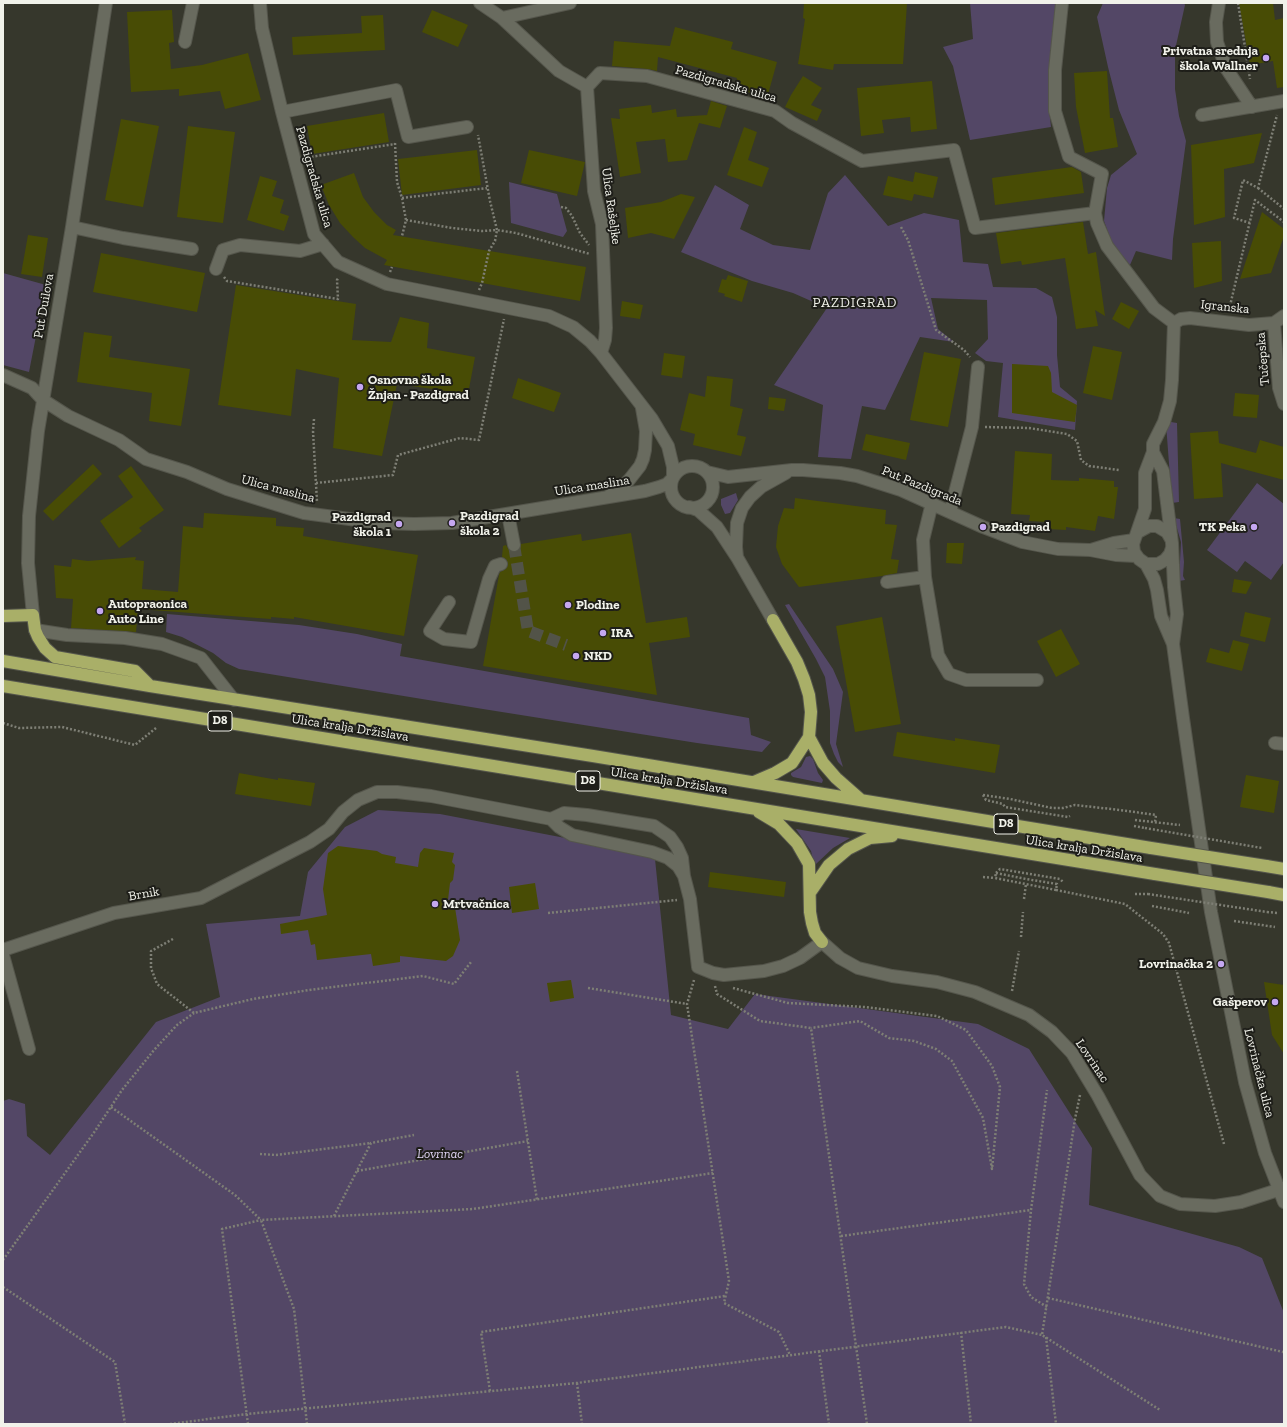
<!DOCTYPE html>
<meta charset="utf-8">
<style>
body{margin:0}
#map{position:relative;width:1287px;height:1427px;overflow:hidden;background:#36372c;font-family:"Zilla Slab",serif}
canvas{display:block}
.frame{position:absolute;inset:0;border:4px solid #f1f2ea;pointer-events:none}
</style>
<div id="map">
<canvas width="1287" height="1427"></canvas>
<div class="frame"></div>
</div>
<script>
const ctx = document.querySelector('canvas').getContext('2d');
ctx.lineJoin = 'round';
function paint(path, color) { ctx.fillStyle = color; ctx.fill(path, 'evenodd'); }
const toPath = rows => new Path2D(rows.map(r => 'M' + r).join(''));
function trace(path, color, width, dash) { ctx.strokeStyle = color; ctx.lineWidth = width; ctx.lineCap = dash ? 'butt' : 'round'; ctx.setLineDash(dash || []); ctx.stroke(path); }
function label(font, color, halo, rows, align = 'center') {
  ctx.font = font + ' "Zilla Slab",serif'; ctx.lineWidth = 4; ctx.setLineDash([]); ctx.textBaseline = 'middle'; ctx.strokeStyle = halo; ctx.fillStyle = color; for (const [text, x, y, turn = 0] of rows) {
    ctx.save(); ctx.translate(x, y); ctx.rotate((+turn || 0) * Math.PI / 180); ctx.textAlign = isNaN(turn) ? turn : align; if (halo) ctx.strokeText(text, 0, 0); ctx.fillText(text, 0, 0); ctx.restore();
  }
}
const green = toPath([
 [970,3,1057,3,1050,60,1048,98,1051,127,970,140,953,66,943,47,973,39],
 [1103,3,1184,3,1185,5,1175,50,1175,89,1179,116,1186,141,1173,239,1172,260,1136,251,1130,265,1112,243,1104,221,1107,188,1111,175,1137,154,1119,110,1108,67,1097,17],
 [845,175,888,226,924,213,959,220,963,262,988,264,993,287,1036,288,1052,297,1057,317,1057,355,1060,387,1077,401,1075,430,998,417,1003,363,986,361,975,353,988,339,987,300,931,298,938,329,954,342,920,337,885,410,862,406,851,459,818,457,823,405,774,385,827,308,793,293,752,281,681,252,715,185,749,205,740,229,773,245,810,250,828,193],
 [509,182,557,194,567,231,563,237,511,223],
 [3,273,46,285,29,372,3,365],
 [1171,422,1177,423,1179,502,1172,503,1166,424],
 [1257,483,1284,504,1284,562,1271,580,1245,561,1237,572,1207,550],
 [736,493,738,500,730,513,725,514,721,505,721,499],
 [1174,518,1180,519,1184,562,1183,576,1185,580,1179,581,1181,542],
 [789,604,833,669,843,692,836,744,843,767,838,762,834,754,830,743,830,711,825,677,816,659,785,605],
 [167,614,299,625,357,634,402,644,400,656,749,718,751,735,771,742,762,752,697,743,483,709,239,669,226,663,213,653,182,637,166,632],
 [810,756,813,759,818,773,823,780,822,783,793,777,791,775,791,773,801,767,806,757],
 [378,810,440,814,607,846,655,859,671,1015,728,1029,755,994,978,1024,1029,1049,1092,1148,1089,1205,1239,1247,1262,1258,1284,1313,1284,1424,3,1424,3,1101,9,1099,25,1104,27,1136,50,1155,156,1022,220,997,206,924,300,916,308,872,345,827],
 [796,829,850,838,833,848,816,864,814,863,811,851]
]);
const building = toPath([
 [804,3,907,3,903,64,834,64,833,70,798,64,805,19,803,18],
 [1239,3,1273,3,1275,20,1284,18,1284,87,1277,88,1273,61,1250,65],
 [172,10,174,42,169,43,171,69,202,65,248,53,261,100,225,109,220,91,179,96,179,89,131,92,127,12],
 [432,10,468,25,458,47,422,32],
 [383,15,385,50,293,55,292,37,362,33,361,16],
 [675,27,733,42,731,49,777,62,767,98,734,88,737,78,658,57,657,71,648,69,612,66,614,41,670,46],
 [1107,71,1110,118,1113,118,1118,147,1085,153,1076,107,1074,73],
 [803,76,822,88,811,105,822,110,817,121,785,107,791,95],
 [932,81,937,129,911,132,910,117,882,120,884,133,861,136,857,88],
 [711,101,727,106,720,128,699,123,687,160,668,162,665,139,636,142,641,173,620,177,611,118,620,119,619,109,651,105,652,113,676,109,677,117,707,115],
 [384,113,389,142,312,154,307,126],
 [121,119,159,126,143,207,105,200],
 [188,126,235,132,223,223,177,217],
 [744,127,757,132,748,160,769,168,762,187,727,175],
 [1262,133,1254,163,1224,169,1225,217,1194,225,1191,145],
 [477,150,481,185,402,195,398,159],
 [529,150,585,162,577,196,521,183],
 [1072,167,1081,172,1084,193,995,205,992,178],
 [915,172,938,177,933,198,914,194,912,201,883,195,888,176,913,182],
 [354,173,363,197,374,212,387,225,396,230,393,235,586,267,580,301,384,265,387,260,365,248,353,237,340,223,329,205,321,185],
 [260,176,277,181,272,196,284,200,280,213,289,216,284,231,247,220],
 [681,194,695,197,674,239,651,233,628,238,625,208,661,202],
 [1262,212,1284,229,1284,236,1271,273,1240,279],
 [1083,222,1088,254,1096,252,1105,316,1095,310,1098,326,1076,329,1065,258,1022,265,1021,261,1001,264,996,233],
 [28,235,48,238,42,277,21,274],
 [1221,241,1222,281,1194,288,1192,243],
 [101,253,205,273,197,312,93,292],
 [728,275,748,281,742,302,724,296,725,294,718,292,722,279,726,280],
 [236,285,356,304,352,340,391,342,400,317,429,323,427,348,475,357,468,394,397,384,382,456,333,448,339,378,296,369,291,416,218,405],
 [622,301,643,305,640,319,620,316],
 [1121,302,1139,311,1129,329,1112,319],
 [84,332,112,336,109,357,190,369,181,426,149,421,152,393,77,382],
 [1093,346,1122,352,1112,400,1083,393],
 [924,352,961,359,948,427,910,420],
 [664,353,685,356,682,378,661,375],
 [1012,364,1048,366,1051,373,1052,392,1077,405,1075,422,1012,413],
 [707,376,733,379,730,406,743,409,737,435,746,437,741,456,693,445,695,434,680,430,689,393,705,397],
 [518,378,561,393,554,412,512,398],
 [1235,393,1259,395,1257,418,1233,416],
 [769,397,786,399,784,411,768,409],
 [1218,431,1219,443,1256,453,1260,440,1284,447,1284,480,1221,463,1223,497,1194,499,1190,433],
 [866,434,910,443,906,460,862,450],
 [1015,451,1052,454,1051,480,1079,481,1079,478,1114,481,1114,487,1118,487,1114,519,1098,516,1095,531,1066,527,1066,530,1048,529,1048,522,1029,521,1030,515,1011,514],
 [93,464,102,474,53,521,43,511],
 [131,466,164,510,139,528,142,531,119,548,100,521,133,497,118,476],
 [795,498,886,510,885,524,897,525,891,559,899,560,897,573,882,576,799,587,782,564,776,547,778,526,784,508,794,509],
 [204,513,276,518,276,526,304,528,303,536,418,555,404,636,294,617,294,619,271,617,271,619,138,609,136,632,71,628,73,599,56,598,54,565,71,567,72,559,88,561,136,557,135,560,144,561,142,589,178,592,183,526,203,528],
 [631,533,646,623,687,617,690,637,649,643,657,695,483,666,499,575,500,572,506,569,508,565,506,559,502,557,503,546,506,545,509,550,515,552,519,550,521,544,581,534,582,541],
 [947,543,964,543,962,564,946,563],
 [1234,579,1252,582,1246,594,1232,592],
 [1245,612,1271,618,1265,642,1240,636],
 [882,617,901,724,855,732,836,626],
 [1061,629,1080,664,1056,677,1037,641],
 [1233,640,1249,644,1242,671,1206,662,1210,648,1229,653],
 [897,732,955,741,955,738,1000,745,995,773,893,756],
 [239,773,278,780,278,778,315,783,311,806,235,794],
 [1246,775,1279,781,1274,813,1240,807],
 [338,846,377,851,382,854,396,857,395,863,418,867,420,853,424,848,454,853,452,862,455,865,453,880,450,883,448,900,454,901,460,940,453,956,446,961,400,956,400,962,373,966,371,954,317,960,315,944,311,945,308,930,281,934,280,924,327,915,323,889,328,853],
 [710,872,786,882,784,897,708,887],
 [535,883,539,909,512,913,509,887],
 [571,980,574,998,550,1002,547,983],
 [1264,982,1284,985,1284,1054,1272,1035]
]);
const minorTunnel = toPath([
 [514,545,528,631,566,645]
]);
const path = toPath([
 [1238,3,1250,79],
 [304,141,306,141,310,157,395,144],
 [395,143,397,182,402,198,406,220,402,236],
 [1258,188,1284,209],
 [402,198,487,188],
 [561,207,566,208,572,216,580,233,589,245],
 [406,220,452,228,482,231,497,230,490,201,478,135],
 [1250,223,1234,218,1243,180,1258,188,1277,115],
 [901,227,908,240,936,330,964,350,970,357],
 [390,272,392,267],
 [224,277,227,281,338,299,337,280,339,277],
 [479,290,482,283,489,251,495,241,497,230,516,233,590,254],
 [1229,310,1255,200,1284,222],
 [314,419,313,431,317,502],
 [985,427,1029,428,1067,434,1077,441,1081,460,1089,466,1119,470],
 [316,483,393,475,398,455,460,438,479,440,504,319],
 [3,723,19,728,62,727,135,745,156,728],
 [983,795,1010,799,1052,808,1063,808,1075,805,1120,810,1156,815,1155,822],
 [983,795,986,800,1003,804,1005,807,1068,817,1070,816],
 [1135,820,1180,825],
 [1134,826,1145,828],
 [996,873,1026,879,1057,884,1056,890,995,878,996,873],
 [996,873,1000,869,1060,879,1063,882],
 [983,877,995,878],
 [1056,890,1125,904,1163,934,1169,943,1224,1144],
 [1135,894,1148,894],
 [1024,899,1026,884],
 [1152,906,1189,913],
 [1267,912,1278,913],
 [548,913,677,900],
 [1234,921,1275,927],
 [1021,937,1023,912],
 [173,939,151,951,151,968,157,984,194,1013,253,999,309,990,423,976,454,984,471,962],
 [694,980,687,1004,729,1281,724,1303,779,1332,790,1355],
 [715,986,717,994,760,1021,811,1028,867,1424],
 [588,988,687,1004],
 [733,988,788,1003,865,1007,937,1016,966,1030,992,1066,1000,1087,992,1169,983,1118,952,1061,936,1049,914,1041,889,1038,860,1021,811,1028],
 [1012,991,1019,951],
 [517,1071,537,1200],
 [1080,1095,1075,1119,1042,1335,1160,1410],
 [111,1107,235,1195,261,1220],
 [260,1154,276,1155,371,1143],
 [357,1171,528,1141],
 [334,1216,371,1143,414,1135],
 [841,1236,1031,1210],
 [3,1260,95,1131,122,1090,154,1050,177,1025,194,1013],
 [3,1287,115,1362,125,1424],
 [1048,1298,1283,1352],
 [1047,1307,1031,1297,1024,1284,1031,1210,1047,1090],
 [961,1332,971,1424],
 [1046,1337,1056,1424],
 [819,1351,829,1424],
 [577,1383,582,1424],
 [490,1391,481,1332,725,1296],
 [170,1424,247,1414,577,1383,1006,1327,1042,1335],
 [248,1424,222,1229,261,1220],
 [307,1424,294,1309,261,1220,473,1209,713,1173]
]);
const minor = toPath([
 [260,3,262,28,282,112,314,234,338,262,387,284,549,316,573,327,590,341,601,353,652,419,668,446,673,467,673,477],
 [480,3,502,18,559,71,587,87],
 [1062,3,1055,70,1055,111,1069,157,1102,174,1095,213,1097,223,1107,246,1154,308,1174,323],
 [1219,3,1216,22,1217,42,1226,68,1252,107],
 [502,18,570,3],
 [185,42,193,3],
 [587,87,600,73,647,76,775,111,792,123,862,161,954,150,975,228,1095,213],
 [587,87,594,191,602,224,606,328,605,340,601,353],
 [282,112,396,90,408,137,467,127],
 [1202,115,1284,101],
 [72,227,123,238,192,249],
 [216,269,223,250,240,245,300,251,323,244],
 [1174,323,1181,319,1190,318,1249,325,1274,323],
 [1274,323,1279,388,1284,404],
 [1274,323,1284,316],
 [3,375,32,388,43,400,68,416,119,440,146,459,187,472,227,489,304,513,380,523,414,524,452,523,645,491,659,487,667,484,672,479],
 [1153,452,1163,471,1172,543,1174,587,1177,614,1173,644,1183,718,1211,912,1245,1082,1265,1153,1284,1202],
 '671 487a21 21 0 1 1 42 0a21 21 0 1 1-42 0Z',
 [707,472,728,477,792,470,803,470,840,473,857,476,901,490,983,527,1022,542,1058,549,1090,550,1116,555,1136,556],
 [610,495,621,488,629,480,640,466,643,459,645,450,646,431,642,408],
 [689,507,698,510,717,527,738,559,773,620],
 [950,512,972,427,978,367],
 [508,514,514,545],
 [1138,532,1149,526,1157,526,1167,532,1171,539],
 [1172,548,1170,554,1165,560,1158,564,1146,564,1139,559,1134,552,1133,544,1145,509,1145,473,1153,452,1153,444,1164,422,1170,401,1172,380,1174,323],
 [1091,550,1114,543,1134,540],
 [737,557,736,547,737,523,742,508,750,497,761,487,786,473],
 [1146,564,1154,579,1157,590,1161,616,1173,644],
 [925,577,923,540,932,503],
 [887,582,925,577,938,655,949,674,966,680,1037,680],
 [449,602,430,631,444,639,471,642,489,579,495,566,501,564],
 [33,615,28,563,29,516,38,431,72,227,106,3],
 [35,630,67,635,125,638,162,644,201,658,234,700],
 [1275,743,1284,744],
 [684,876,678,866,668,858,652,852,572,835,559,827,551,819,564,813,587,815,654,826,670,837,677,847,682,858,684,876,690,899,698,967,713,973,724,975,764,971,783,966,800,958,822,942,840,958,858,968,892,976,937,982,975,992,1029,1015,1052,1032,1072,1053,1098,1096,1140,1175,1160,1196,1180,1204,1215,1206,1241,1202,1284,1188],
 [3,950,114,913,201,898,310,842,329,829,343,812,358,800,377,792,397,792,431,796,551,819],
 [3,955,29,1049]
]);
const highway = toPath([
 [3,616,33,615,35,630,38,637,45,648,55,657,135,671,150,686],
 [773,620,797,662,804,679,809,695,811,712,809,737,823,763,836,778,861,800],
 [3,661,150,686,593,756,1151,848],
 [3,686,1155,874],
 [754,782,775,773,792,763,809,737],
 [759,812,779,824,797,843,809,864,810,912,812,923,815,933,822,942],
 [1266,866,1284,869],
 [811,891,829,865,848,849,870,838,892,836],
 [1268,892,1284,895]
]);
const pathBridge = toPath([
 [1145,828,1262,848],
 [1148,894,1267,912]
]);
const highwayBridge = toPath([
 [1151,848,1266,866],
 [1155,874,1268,892]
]);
const markers = [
 [1266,58,4,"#c5a7f1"],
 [360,387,4,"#c5a7f1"],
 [452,523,4,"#c5a7f1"],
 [399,524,4,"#c5a7f1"],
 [983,527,4,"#c5a7f1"],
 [1254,527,4,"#c5a7f1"],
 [568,605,4,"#c5a7f1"],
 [100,611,4,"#c5a7f1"],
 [603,633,4,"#c5a7f1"],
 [576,656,4,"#c5a7f1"],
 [435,904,4,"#c5a7f1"],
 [1221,964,4,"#c5a7f1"],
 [1275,1002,4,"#c5a7f1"]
];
const shields = [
 [220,721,24],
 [588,781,24],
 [1006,824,24]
];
const shieldNames = [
 ["D8",220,721],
 ["D8",588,781],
 ["D8",1006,824]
];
const poiNames = [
 ["Privatna srednja",1258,51,"right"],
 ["škola Wallner",1258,66,"right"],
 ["Osnovna škola",368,380],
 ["Žnjan - Pazdigrad",368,395],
 ["Pazdigrad",460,516],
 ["škola 2",460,531],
 ["Pazdigrad",391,517,"right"],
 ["škola 1",391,532,"right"],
 ["Pazdigrad",991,527],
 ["TK Peka",1246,527,"right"],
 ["Autopraonica",108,604],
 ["Auto Line",108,619],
 ["Plodine",576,605],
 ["IRA",611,633],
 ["NKD",584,656],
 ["Mrtvačnica",443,904],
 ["Lovrinačka 2",1213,964,"right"],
 ["Gašperov",1267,1002,"right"]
];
const streetNames = [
 ["Pazdigradska ulica",726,84,16],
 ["Pazdigradska ulica",314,177,74],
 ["Ulica Rašeljke",611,206,82],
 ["Put Duilova",44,306,-80],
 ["Igranska",1225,307,6],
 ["Tučepska",1263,359,-95],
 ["Ulica maslina",592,486,-9],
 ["Put Pazdigrada",922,486,22],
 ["Ulica maslina",278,489,15],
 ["Ulica kralja Držislava",350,728,9],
 ["Ulica kralja Držislava",669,781,9],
 ["Ulica kralja Držislava",1084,849,9],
 ["Brnik",144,894,-10],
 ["Lovrinac",1092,1061,56],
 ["Lovrinačka ulica",1259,1073,76]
];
const parkNames = [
 ["Lovrinac",440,1154]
];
const neighbourhoodNames = [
 ["PAZDIGRAD",855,303]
];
paint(green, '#534766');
paint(building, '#484c05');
trace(minorTunnel, '#525348', 12, [12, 6]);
trace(minor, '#55564c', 14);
trace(highway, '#55564c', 14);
trace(path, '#7e7f75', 2.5, [2, 2]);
trace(minor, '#696b5f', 12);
trace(highway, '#a9af68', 12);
trace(highwayBridge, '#55564c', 14, []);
trace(pathBridge, '#7e7f75', 2.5, [2, 2]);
trace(highwayBridge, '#a9af68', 12);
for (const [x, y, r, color] of markers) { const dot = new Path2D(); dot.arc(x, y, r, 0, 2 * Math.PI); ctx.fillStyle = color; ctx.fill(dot); trace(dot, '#1e1e19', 1.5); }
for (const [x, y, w] of shields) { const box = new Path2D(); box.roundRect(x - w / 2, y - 10, w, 20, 3); ctx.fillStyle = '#1e1e19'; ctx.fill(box); trace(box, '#f1f2ea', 1); }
label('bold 12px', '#f1f2ea', null, shieldNames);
label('bold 13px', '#f1f2ea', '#1e1e19', poiNames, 'left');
label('13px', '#f1f2ea', '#1e1e19', streetNames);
label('italic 13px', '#e0d4f5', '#1e1e19', parkNames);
ctx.letterSpacing = '1px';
label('14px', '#f1f2ea', '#1e1e19', neighbourhoodNames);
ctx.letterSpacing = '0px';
</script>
